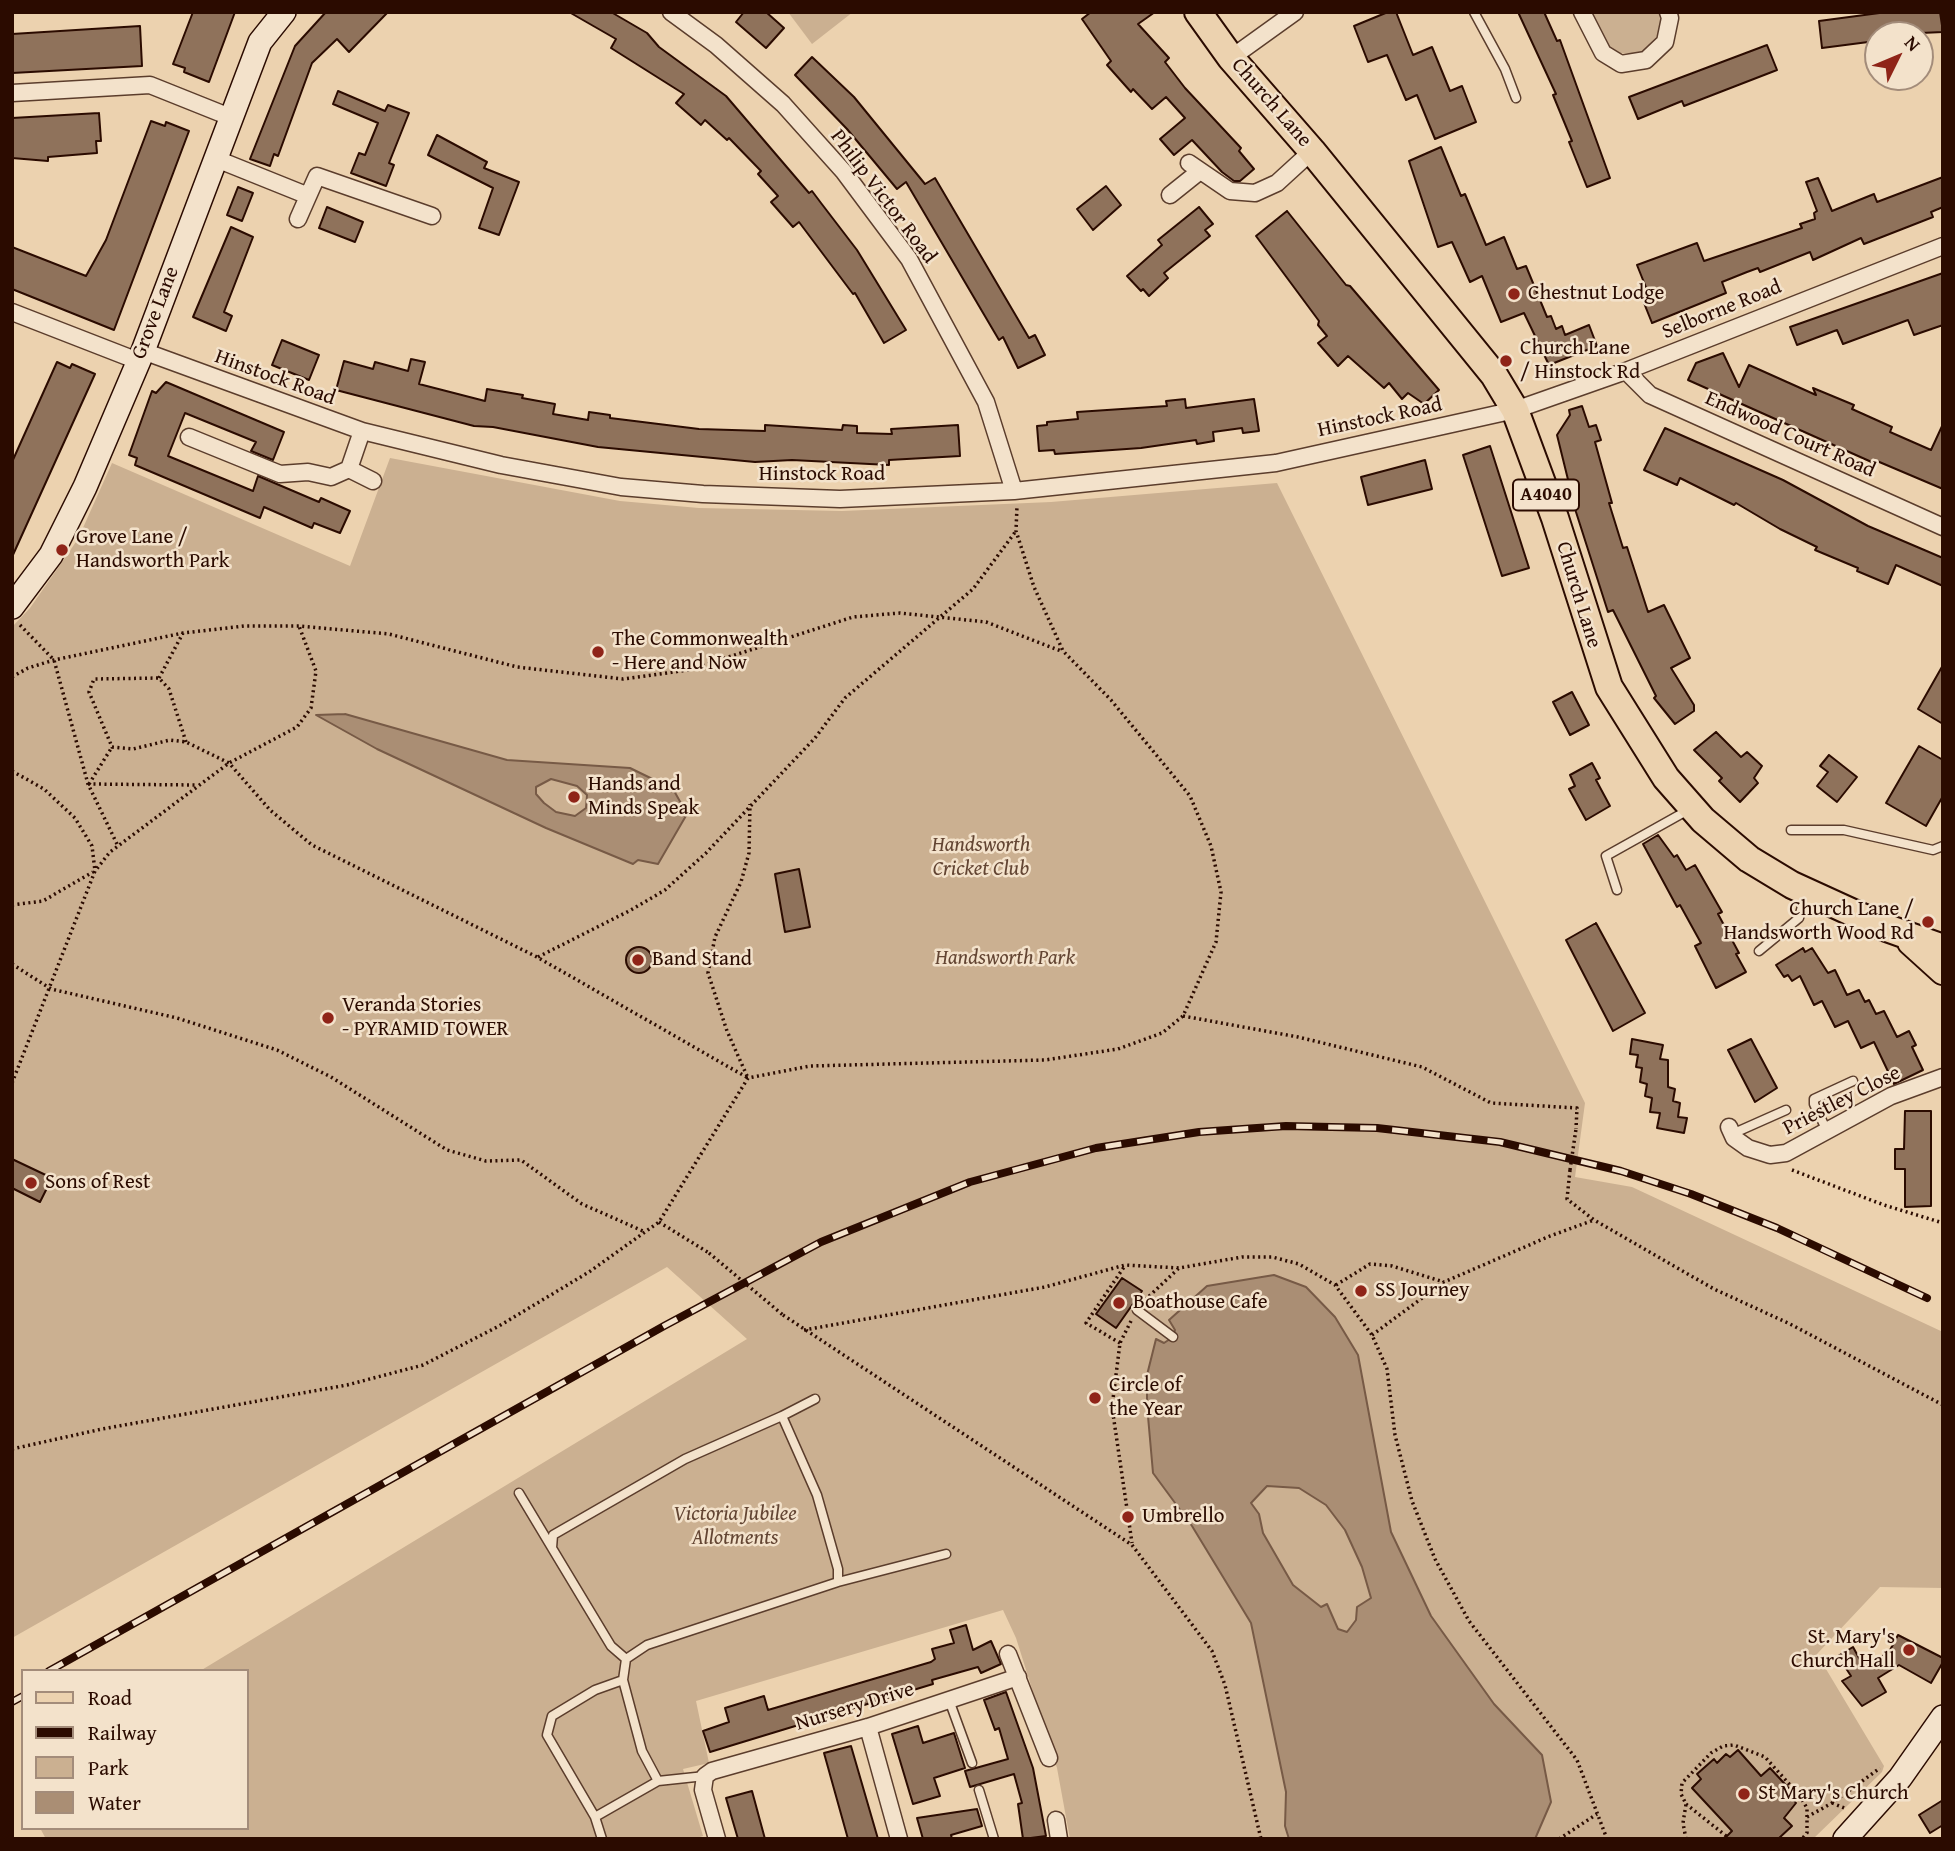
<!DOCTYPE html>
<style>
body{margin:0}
#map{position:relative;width:1955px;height:1851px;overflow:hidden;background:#ecd2af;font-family:"Gentium Book Plus",serif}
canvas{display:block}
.frame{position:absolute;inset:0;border:14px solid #2b0b00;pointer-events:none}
.legend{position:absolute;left:21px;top:1669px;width:228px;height:161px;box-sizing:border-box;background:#f3e2cb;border:2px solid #a38c7a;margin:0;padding:9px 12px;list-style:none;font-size:21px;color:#2b0b00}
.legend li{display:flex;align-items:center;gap:14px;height:35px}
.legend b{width:35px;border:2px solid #a38c7a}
.north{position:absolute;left:1864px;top:21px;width:70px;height:70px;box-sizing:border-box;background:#f3e2cb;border:2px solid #a38c7a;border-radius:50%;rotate:47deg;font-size:19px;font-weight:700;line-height:28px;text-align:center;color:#2b0b00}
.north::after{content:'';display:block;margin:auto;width:24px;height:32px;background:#8f2418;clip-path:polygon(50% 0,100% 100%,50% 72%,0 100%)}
</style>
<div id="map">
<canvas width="1955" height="1851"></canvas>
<div class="frame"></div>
<ul class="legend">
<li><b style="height:9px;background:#ecd2af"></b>Road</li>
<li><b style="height:9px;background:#2b0b00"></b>Railway</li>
<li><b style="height:19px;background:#cbb091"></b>Park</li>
<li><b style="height:19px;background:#aa8e74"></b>Water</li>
</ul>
<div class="north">N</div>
</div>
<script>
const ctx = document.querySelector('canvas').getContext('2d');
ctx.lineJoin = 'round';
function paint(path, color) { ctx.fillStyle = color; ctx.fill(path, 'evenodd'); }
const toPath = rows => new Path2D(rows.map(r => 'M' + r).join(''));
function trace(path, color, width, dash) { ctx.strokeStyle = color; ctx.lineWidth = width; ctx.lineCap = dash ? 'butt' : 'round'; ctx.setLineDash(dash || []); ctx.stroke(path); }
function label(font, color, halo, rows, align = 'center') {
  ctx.font = font + ' "Gentium Book Plus",serif'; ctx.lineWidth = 5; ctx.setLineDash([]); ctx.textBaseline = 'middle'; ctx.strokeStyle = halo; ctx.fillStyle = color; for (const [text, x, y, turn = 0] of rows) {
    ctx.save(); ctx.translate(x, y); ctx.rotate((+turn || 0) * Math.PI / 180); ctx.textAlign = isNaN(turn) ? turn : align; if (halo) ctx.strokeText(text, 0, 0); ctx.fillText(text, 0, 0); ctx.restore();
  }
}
const green = toPath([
 [788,12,853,12,812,44],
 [1591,12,1659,12,1661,27,1658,35,1640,53,1619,53,1611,49],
 [390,458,620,501,699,508,842,511,1051,502,1277,483,1585,1103,1575,1177,1632,1187,1943,1332,1943,1588,1880,1587,1817,1654,1884,1766,1882,1772,1813,1839,1070,1839,1057,1768,1016,1638,1003,1610,696,1701,709,1763,683,1769,703,1836,693,1839,46,1839,40,1828,247,1828,247,1671,200,1671,747,1339,667,1267,12,1638,12,627,30,608,78,539,112,463,350,566]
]);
const water = toPath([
 [345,714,507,760,630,768,673,789,687,814,658,864,638,860,633,864,546,828,377,749,316,715,345,714],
 [551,779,577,786,587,795,586,808,575,816,556,812,544,803,536,794,536,787,551,779],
 [1274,1275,1306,1287,1335,1317,1358,1355,1391,1532,1431,1616,1494,1704,1542,1755,1551,1802,1535,1839,1289,1839,1285,1826,1286,1792,1251,1623,1192,1526,1153,1473,1147,1405,1147,1375,1156,1339,1164,1343,1173,1337,1175,1330,1169,1320,1207,1286,1274,1275],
 [1267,1486,1299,1488,1326,1505,1345,1530,1362,1567,1371,1598,1357,1607,1356,1620,1347,1632,1338,1629,1327,1604,1321,1607,1293,1585,1263,1533,1259,1514,1251,1503,1267,1486]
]);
const building = toPath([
 [193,12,235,12,209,82,184,72,185,68,173,64,193,12],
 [326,12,388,12,349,52,337,39,312,63,278,156,274,154,270,166,250,159,295,46,326,12],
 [569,12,611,12,647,33,659,47,726,96,809,193,812,191,821,203,857,250,906,330,884,343,855,293,853,294,799,222,793,227,771,202,778,196,758,174,761,171,729,138,727,140,705,120,701,125,676,103,684,94,611,48,616,39,569,12],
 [744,12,766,12,784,28,766,48,736,22,744,12],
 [1091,12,1155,12,1138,24,1169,58,1165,62,1185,88,1241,148,1239,151,1254,169,1240,181,1234,181,1222,172,1192,140,1174,155,1160,139,1185,118,1166,97,1152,109,1133,89,1131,92,1107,65,1111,61,1082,19,1091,12],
 [1388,12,1396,12,1413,55,1432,47,1450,91,1462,86,1476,122,1435,139,1417,95,1406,100,1387,55,1368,62,1354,26,1388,12],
 [1518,12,1544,12,1557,41,1560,40,1610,178,1587,187,1569,142,1572,141,1553,95,1556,94,1518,12],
 [1887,12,1940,12,1943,32,1876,35,1876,41,1822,48,1819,21,1887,12],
 [140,26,142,66,12,73,12,34,140,26],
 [1767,45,1777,70,1684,106,1682,101,1638,119,1629,97,1767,45],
 [812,57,854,97,925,184,935,178,1029,338,1035,335,1045,355,1018,368,1003,337,999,340,906,182,897,189,847,129,795,75,812,57],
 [338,91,385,111,388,105,409,113,389,163,394,165,386,186,351,173,359,153,365,155,378,123,333,104,338,91],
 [99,113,101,141,96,141,97,153,48,157,48,161,12,158,12,118,99,113],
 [151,121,165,126,166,122,189,131,114,330,12,289,12,247,86,276,106,240,151,121],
 [437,135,487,162,484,168,519,182,499,235,479,228,493,188,428,155,437,135],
 [1441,147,1461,196,1465,194,1486,245,1504,237,1517,269,1526,266,1547,317,1551,316,1556,329,1562,326,1565,335,1589,325,1597,346,1549,365,1524,313,1501,322,1482,276,1470,282,1452,242,1438,247,1409,161,1441,147],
 [1943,177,1943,207,1931,212,1933,217,1864,244,1861,238,1813,260,1810,252,1760,272,1758,268,1747,272,1722,282,1726,293,1652,323,1642,298,1649,295,1637,265,1697,243,1704,261,1802,228,1800,224,1815,219,1814,213,1817,211,1806,182,1818,178,1832,211,1874,194,1877,202,1943,177],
 [1106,186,1121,205,1093,230,1077,209,1106,186],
 [238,187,253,193,242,221,227,215,238,187],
 [327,207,363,222,355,242,319,228,327,207],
 [1199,207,1213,224,1205,230,1210,236,1164,273,1168,278,1149,296,1143,289,1141,291,1127,276,1162,245,1158,240,1199,207],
 [1287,211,1346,285,1350,286,1439,390,1424,404,1408,393,1402,399,1389,383,1384,388,1348,356,1338,366,1318,343,1327,336,1318,325,1319,321,1256,236,1287,211],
 [231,227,253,237,224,312,232,316,226,331,193,317,231,227],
 [1943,273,1943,325,1914,335,1908,320,1843,344,1837,330,1797,345,1790,327,1943,273],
 [282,340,319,355,309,380,272,365,282,340],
 [1723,353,1739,387,1749,365,1816,395,1813,388,1854,405,1852,409,1892,427,1890,432,1931,450,1943,424,1943,489,1877,461,1876,464,1688,380,1696,363,1723,353],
 [411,359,425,362,419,384,485,401,487,389,523,395,522,398,555,404,553,414,588,420,589,412,610,415,610,418,699,429,765,431,765,425,842,430,843,425,857,426,857,433,892,434,891,429,958,425,960,456,889,460,889,465,792,460,755,462,598,447,493,427,474,426,336,390,344,361,373,369,375,362,408,371,411,359],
 [57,362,70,368,72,364,95,374,12,557,12,462,57,362],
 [166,382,284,432,273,460,251,451,256,442,185,413,168,456,253,491,258,476,319,502,321,498,350,511,340,533,314,523,312,528,264,507,260,518,135,465,137,458,129,455,152,391,156,393,166,382],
 [1185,399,1186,408,1254,399,1259,431,1243,433,1242,428,1213,432,1214,441,1197,444,1196,440,1141,448,1055,454,1054,450,1039,451,1037,426,1047,425,1047,422,1078,419,1077,412,1167,406,1166,401,1185,399],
 [1582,406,1589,427,1596,425,1601,440,1595,442,1612,503,1609,503,1623,548,1627,547,1648,612,1664,605,1690,658,1671,668,1694,705,1694,711,1675,724,1654,698,1656,696,1613,610,1608,612,1576,512,1557,435,1570,415,1569,410,1582,406],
 [1665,428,1783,480,1868,526,1943,558,1943,586,1896,565,1888,584,1857,571,1858,568,1815,550,1817,547,1780,529,1736,503,1734,505,1680,478,1677,485,1644,470,1665,428],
 [1490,446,1529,568,1502,576,1463,455,1490,446],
 [1425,460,1432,489,1368,505,1361,477,1425,460],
 [1943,665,1943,724,1918,709,1943,665],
 [1572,692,1589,725,1570,735,1553,702,1572,692],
 [1716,732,1741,757,1747,752,1762,766,1754,778,1758,783,1740,802,1719,781,1722,778,1694,750,1716,732],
 [1919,746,1943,760,1943,796,1926,826,1886,803,1919,746],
 [1829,755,1857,777,1837,802,1817,786,1828,772,1820,766,1829,755],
 [1592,763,1600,778,1596,780,1610,806,1586,820,1569,789,1575,786,1570,775,1592,763],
 [1658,835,1674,857,1677,855,1686,870,1695,865,1722,912,1718,914,1739,953,1736,954,1746,972,1716,988,1695,946,1701,943,1680,905,1677,907,1643,844,1658,835],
 [799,869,810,927,785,932,775,874,799,869],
 [1596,923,1645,1013,1613,1031,1566,940,1596,923],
 '626 960a13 13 0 1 1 26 0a13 13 0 1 1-26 0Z',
 [1803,948,1805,952,1812,948,1828,973,1835,970,1847,995,1859,990,1865,1002,1869,1000,1876,1014,1884,1011,1897,1037,1909,1031,1916,1045,1912,1047,1923,1070,1894,1084,1874,1042,1861,1048,1848,1021,1835,1027,1822,1001,1814,1005,1800,976,1792,981,1788,975,1784,977,1776,965,1803,948],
 [1632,1039,1663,1045,1660,1059,1668,1060,1668,1087,1675,1089,1673,1101,1680,1103,1678,1117,1687,1118,1684,1133,1657,1128,1660,1113,1650,1112,1652,1098,1645,1096,1647,1084,1640,1082,1642,1068,1636,1067,1638,1055,1630,1054,1632,1039],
 [1751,1039,1777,1088,1755,1102,1728,1050,1751,1039],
 [1905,1111,1931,1111,1931,1206,1905,1207,1905,1169,1895,1169,1895,1149,1904,1149,1905,1111],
 [12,1159,52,1178,40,1202,12,1188,12,1159],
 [1122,1278,1142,1291,1116,1328,1096,1314,1122,1278],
 [966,1625,973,1650,991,1641,1001,1664,981,1673,978,1667,932,1680,933,1684,710,1752,703,1731,729,1722,725,1708,764,1696,768,1710,931,1662,935,1659,932,1649,954,1643,950,1630,966,1625],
 [1898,1635,1943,1658,1943,1662,1931,1683,1899,1665,1878,1678,1886,1692,1862,1706,1842,1681,1851,1676,1838,1656,1853,1647,1864,1667,1889,1652,1898,1635],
 [1006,1692,1033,1768,1046,1836,1023,1839,1018,1804,1022,1803,1014,1774,970,1787,965,1771,1008,1759,999,1728,995,1730,984,1700,1006,1692],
 [918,1726,923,1743,954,1733,965,1768,934,1778,940,1796,913,1804,892,1734,918,1726],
 [851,1746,878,1839,848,1839,824,1753,851,1746],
 [1738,1750,1761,1776,1770,1768,1796,1796,1793,1799,1796,1803,1784,1818,1792,1826,1778,1839,1724,1839,1732,1831,1692,1788,1701,1779,1697,1774,1714,1759,1717,1763,1726,1754,1730,1757,1738,1750],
 [752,1791,765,1839,738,1839,726,1798,752,1791],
 [1943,1800,1943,1825,1930,1833,1919,1815,1943,1800],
 [977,1809,982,1826,951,1835,952,1839,923,1839,917,1818,977,1809]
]);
const path = toPath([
 [20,625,54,660,88,784,117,844],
 [12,677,28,668,54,660,183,633,244,626,299,626,389,634,517,667,623,679,688,670,853,617,900,613,986,622,1061,651],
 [159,678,183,633],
 [186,742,169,689,159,678,94,679,89,692,112,747,133,749,170,740,186,742,229,763,270,810,312,845,537,957,748,1078,727,1031,708,973,715,937,741,882,749,853,750,804],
 [12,771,44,789,75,818,92,846,95,871],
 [88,784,195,785],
 [89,784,112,747],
 [12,905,43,901,93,872],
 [538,957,631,910,665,890,706,853,815,738,845,698,973,589,1016,531],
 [12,964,51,989,177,1018,277,1050,331,1077,447,1150,486,1161,521,1160,582,1204,643,1231],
 [1183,1016,1298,1037,1422,1067,1491,1103,1577,1108,1576,1129],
 [12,1083,95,871,110,852,229,763,297,727,311,708,316,671,299,626],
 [1570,1170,1567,1199,1594,1220,1714,1289,1790,1324,1943,1405],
 [1792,1170,1884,1205,1943,1223],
 [659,1222,709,1253],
 [1336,1285,1370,1264,1392,1266,1444,1282],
 [1145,1300,1179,1268],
 [783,1315,1132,1545,1212,1651,1225,1685,1261,1839],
 [1131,1321,1120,1343,1112,1407,1132,1543],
 [804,1330,1045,1287,1125,1265,1179,1268,1242,1257,1272,1257,1299,1264,1335,1285,1372,1335,1387,1369,1395,1435,1412,1501,1435,1559,1469,1621,1577,1760,1607,1839],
 [1372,1335,1444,1282,1550,1236,1594,1220],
 [1120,1343,1086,1323,1124,1267],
 [12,1449,102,1429,347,1385,423,1365,499,1326,589,1272,659,1222,748,1078,810,1066,1045,1060,1118,1049,1162,1033,1183,1016,1216,942,1221,892,1211,846,1190,796,1111,700,1063,651,1034,587,1016,531,1017,506],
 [1832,1803,1847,1809],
 [1686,1804,1730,1839],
 [1807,1817,1832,1803,1880,1768],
 [1559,1839,1597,1814],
 [1686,1839,1683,1823,1686,1804,1681,1794,1682,1783,1711,1753,1723,1746,1734,1745,1765,1757,1799,1795,1807,1808,1807,1833,1802,1839]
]);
const lane = toPath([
 [1474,12,1505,69,1516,98],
 [1791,830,1844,830,1933,850,1943,846],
 [1617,890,1606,856,1690,809],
 [1759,951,1799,918,1805,894],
 [1827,1131,1814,1104,1814,1099,1853,1081],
 [1732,1134,1786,1110],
 [1137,1310,1173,1337],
 [782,1416,815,1399],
 [519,1493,552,1548],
 [838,1582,946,1554],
 [626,1659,647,1645,838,1582,838,1569,817,1495,782,1416,685,1459,553,1535,552,1548,611,1646,626,1659,623,1680,642,1751,658,1781,705,1776],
 [949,1700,972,1763],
 [979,1790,994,1839],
 [595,1817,547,1735,552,1716,595,1690,623,1680],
 [602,1839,595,1817,658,1781]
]);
const street = toPath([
 [671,12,716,45,783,104,844,172,909,259,986,402,1014,491],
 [1582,12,1603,53,1621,64,1646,60,1665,42,1670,18,1668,12],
 [1231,58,1295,12],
 [12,93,150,85,230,117],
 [214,158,306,195],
 [1189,163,1230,191,1255,193,1277,183,1312,151],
 [1170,195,1200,171],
 [298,219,317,176,432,216],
 [12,312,138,361],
 [143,351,362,431,501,465,621,487,703,494,840,499,1014,491,1276,463,1515,410,1626,371,1943,246],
 [1626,371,1650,395,1943,527],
 [189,437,280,474,308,472,331,477,349,469,373,481],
 [349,469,362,431],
 [1729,1127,1734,1138,1748,1148,1770,1155,1786,1153,1891,1096,1943,1077],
 [1008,1654,1049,1758],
 [868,1727,899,1839],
 [1056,1820,1059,1839],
 [717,1839,703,1790,705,1776,712,1771,868,1727,1018,1677]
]);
const secondary = toPath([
 [12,607,51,555,85,487,143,351,260,42,284,12],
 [1845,1839,1900,1778,1943,1717]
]);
const primary = toPath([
 [1198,12,1231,58,1312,151,1494,375,1515,410,1555,518,1609,687,1666,778,1703,820,1749,859,1792,885,1884,927,1943,948],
 [1911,942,1943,971]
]);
const rail = toPath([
 [49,1671,664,1326,821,1242,970,1182,1096,1148,1199,1132,1286,1126,1377,1128,1500,1142,1621,1171,1691,1194,1777,1228,1927,1298],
 [12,1702,23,1696]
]);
const pathBridge = toPath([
 [1570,1170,1576,1129],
 [709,1253,783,1315]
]);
const markers = [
 [1514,294,7,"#8f2418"],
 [1506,361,7,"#8f2418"],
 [62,550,7,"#8f2418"],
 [598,652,7,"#8f2418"],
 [574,797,7,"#8f2418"],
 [1928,922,7,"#8f2418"],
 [638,960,7,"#8f2418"],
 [328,1018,7,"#8f2418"],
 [31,1183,7,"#8f2418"],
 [1361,1291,7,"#8f2418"],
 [1119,1303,7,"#8f2418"],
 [1095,1398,7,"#8f2418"],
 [1128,1517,7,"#8f2418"],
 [1909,1650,7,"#8f2418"],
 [1744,1794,7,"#8f2418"]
];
const shields = [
 [1546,495,66]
];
const shieldNames = [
 ["A4040",1546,495]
];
const streetNames = [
 ["Church Lane",1271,103,49],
 ["Philip Victor Road",883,197,53],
 ["Selborne Road",1722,310,-22],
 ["Grove Lane",156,313,-69],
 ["Hinstock Road",275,378,20],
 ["Hinstock Road",1380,418,-12],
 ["Endwood Court Road",1790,435,24],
 ["Hinstock Road",822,475],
 ["Church Lane",1578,595,73],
 ["Priestley Close",1842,1101,-27],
 ["Nursery Drive",855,1707,-17]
];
const poiNames = [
 ["Chestnut Lodge",1528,294],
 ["Church Lane",1520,349],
 ["/ Hinstock Rd",1520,373],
 ["Grove Lane /",76,538],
 ["Handsworth Park",76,562],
 ["The Commonwealth",612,640],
 ["- Here and Now",612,664],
 ["Hands and",588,785],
 ["Minds Speak",588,809],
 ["Church Lane /",1914,910,"right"],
 ["Handsworth Wood Rd",1914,934,"right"],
 ["Band Stand",652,960],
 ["Veranda Stories",342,1006],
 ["- PYRAMID TOWER",342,1030],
 ["Sons of Rest",45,1183],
 ["SS Journey",1375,1291],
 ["Boathouse Cafe",1133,1303],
 ["Circle of",1109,1386],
 ["the Year",1109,1410],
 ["Umbrello",1142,1517],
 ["St. Mary's",1895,1638,"right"],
 ["Church Hall",1895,1662,"right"],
 ["St Mary's Church",1758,1794]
];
const parkNames = [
 ["Handsworth",981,846],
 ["Cricket Club",981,870],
 ["Handsworth Park",1005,959],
 ["Victoria Jubilee",735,1515],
 ["Allotments",735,1539]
];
paint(green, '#cbb091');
paint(water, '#aa8e74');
trace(water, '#775a46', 2);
paint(building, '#8f725b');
trace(building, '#2b0b00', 2);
trace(lane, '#5b3d2c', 11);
trace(street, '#5b3d2c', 19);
trace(secondary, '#2b0b00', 26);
trace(primary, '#2b0b00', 30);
trace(path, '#2b0b00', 3.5, [2, 3.5]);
trace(lane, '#f3e2cb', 8);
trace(street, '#f3e2cb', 16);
trace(secondary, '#f3e2cb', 23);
trace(primary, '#ecd2af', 26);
trace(rail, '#2b0b00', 8);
trace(rail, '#f3e2cb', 5, [16]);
trace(pathBridge, '#2b0b00', 3.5, [2, 3.5]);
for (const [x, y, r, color] of markers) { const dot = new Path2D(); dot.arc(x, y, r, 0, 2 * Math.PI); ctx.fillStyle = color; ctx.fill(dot); trace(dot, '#f3e2cb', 2.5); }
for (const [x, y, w] of shields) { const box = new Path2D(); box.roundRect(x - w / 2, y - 15.5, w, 31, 5); ctx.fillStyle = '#f3e2cb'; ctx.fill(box); trace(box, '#2b0b00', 2); }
label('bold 19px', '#2b0b00', null, shieldNames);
label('21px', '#2b0b00', '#f3e2cb', streetNames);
label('21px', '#2b0b00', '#f3e2cb', poiNames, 'left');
label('italic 21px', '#634533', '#f3e2cb', parkNames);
</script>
